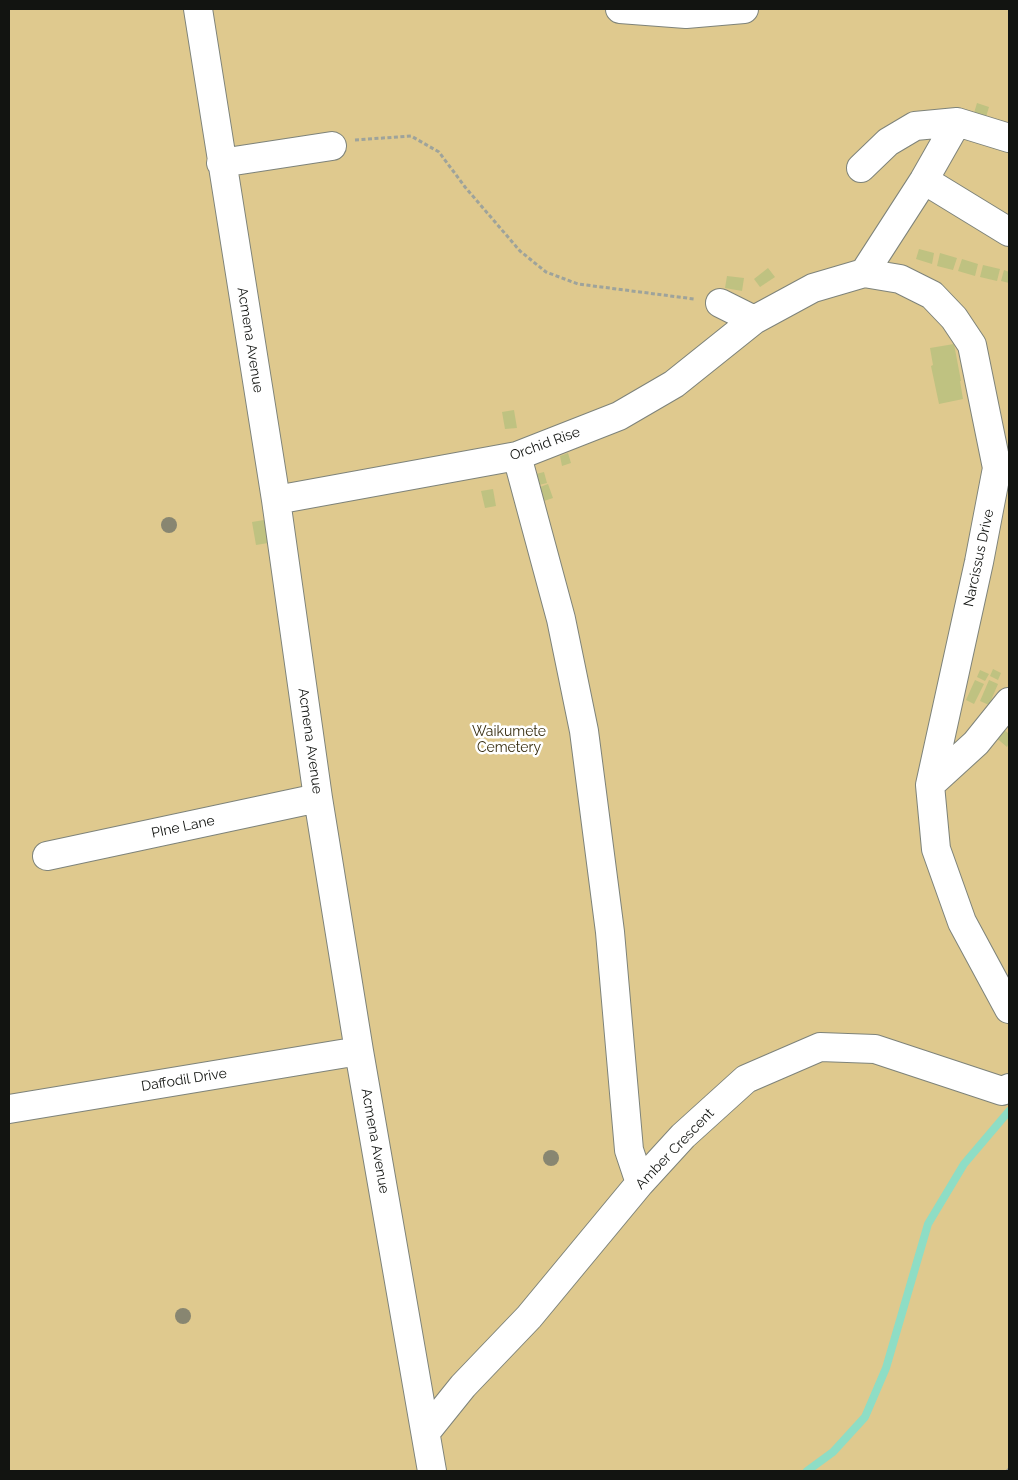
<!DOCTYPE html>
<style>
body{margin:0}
#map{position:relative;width:1018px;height:1480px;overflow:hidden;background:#ecf2e8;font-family:Raleway,sans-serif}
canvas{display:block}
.frame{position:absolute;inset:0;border:10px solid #121411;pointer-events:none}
</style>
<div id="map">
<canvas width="1018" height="1480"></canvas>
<div class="frame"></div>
</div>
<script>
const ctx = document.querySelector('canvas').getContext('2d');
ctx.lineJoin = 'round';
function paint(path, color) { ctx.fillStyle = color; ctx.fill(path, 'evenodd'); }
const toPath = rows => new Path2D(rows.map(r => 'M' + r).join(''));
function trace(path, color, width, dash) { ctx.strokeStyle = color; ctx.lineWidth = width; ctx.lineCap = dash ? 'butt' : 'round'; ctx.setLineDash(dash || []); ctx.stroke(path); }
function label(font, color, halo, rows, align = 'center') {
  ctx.font = font + ' Raleway,sans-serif'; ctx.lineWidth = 5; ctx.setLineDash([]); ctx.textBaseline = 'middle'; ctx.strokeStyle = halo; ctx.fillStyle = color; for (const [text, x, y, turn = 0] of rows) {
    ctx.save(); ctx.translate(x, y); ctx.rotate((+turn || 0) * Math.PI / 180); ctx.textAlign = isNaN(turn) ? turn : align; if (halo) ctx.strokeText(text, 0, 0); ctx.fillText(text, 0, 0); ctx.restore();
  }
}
const green = toPath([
 [9,9,1009,9,1009,1471,9,1471]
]);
const stream = toPath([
 [807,1471,833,1452,865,1417,886,1368,928,1224,964,1164,1009,1111]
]);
const building = toPath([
 [977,103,989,107,986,117,974,113],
 [919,249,934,253,932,264,916,259],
 [940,253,957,258,953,270,937,266],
 [962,259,978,264,975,276,958,271],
 [983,265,1000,269,997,281,980,277],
 [768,268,775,277,760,287,754,279],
 [1004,270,1009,272,1009,283,1001,281],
 [727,276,744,278,742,291,725,288],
 [954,344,961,381,960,381,963,399,939,404,931,366,933,365,930,348],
 [514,410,517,428,505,429,502,412],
 [568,453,571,463,562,466,560,456],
 [544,472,547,483,539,485,536,474],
 [548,484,553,498,544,501,540,487],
 [493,489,496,506,485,508,481,491],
 [264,520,269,537,267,537,268,543,256,545,252,522],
 [993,669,1001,673,998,680,990,676],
 [980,670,989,674,985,681,977,677],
 [975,680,984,684,974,704,966,700],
 [989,680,998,684,989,705,980,701],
 [1001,727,1009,734,1009,743,1007,747,994,736]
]);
const path = toPath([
 [355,140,411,136,439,152,465,187,520,251,546,272,578,284,694,299],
 [1007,1471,1009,1469]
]);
const minor = toPath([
 [198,9,276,500,318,798,359,1051,432,1471],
 [620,9,686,14,744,9],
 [221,163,332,146],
 [861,168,888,142,915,126,957,122,1009,138],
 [924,180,1009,232],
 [864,273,924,180,957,122],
 [720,303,754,320],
 [517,456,561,619,584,731,610,932,629,1150,640,1183],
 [276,500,517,456,619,416,674,384,754,320,813,288,864,273,900,279,932,295,954,318,972,345,997,468,979,562,930,785,936,849,962,922,1009,1009],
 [930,785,976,743,1009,702],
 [47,856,318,798],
 [9,1109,359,1051],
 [426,1432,463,1386,529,1317,640,1183,683,1136,746,1079,820,1047,875,1049,1002,1091,1009,1088]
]);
const trees = [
 [169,525],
 [551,1158],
 [183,1316]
];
const streetNames = [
 ["Acmena Avenue",250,340,81],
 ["Orchid Rise",545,444,-20],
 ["Narcissus Drive",979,558,-78],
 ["Acmena Avenue",310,741,82],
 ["PIne Lane",183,827,-12],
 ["Daffodil Drive",184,1080,-9],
 ["Acmena Avenue",375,1141,80],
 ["Amber Crescent",675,1149,-46]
];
const parkNames = [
 ["Waikumete",509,732],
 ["Cemetery",509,748]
];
paint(green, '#dfc98e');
trace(stream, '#8eddc5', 8);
paint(building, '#bfc281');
trace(minor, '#7e837a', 30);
trace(path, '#9ea39b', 3, [4, 2.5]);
trace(minor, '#fff', 28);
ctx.fillStyle = '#888671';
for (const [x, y] of trees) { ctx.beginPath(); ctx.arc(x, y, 8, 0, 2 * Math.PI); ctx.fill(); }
label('14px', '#121411', '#fff', streetNames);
label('14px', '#372d10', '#fff', parkNames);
</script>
